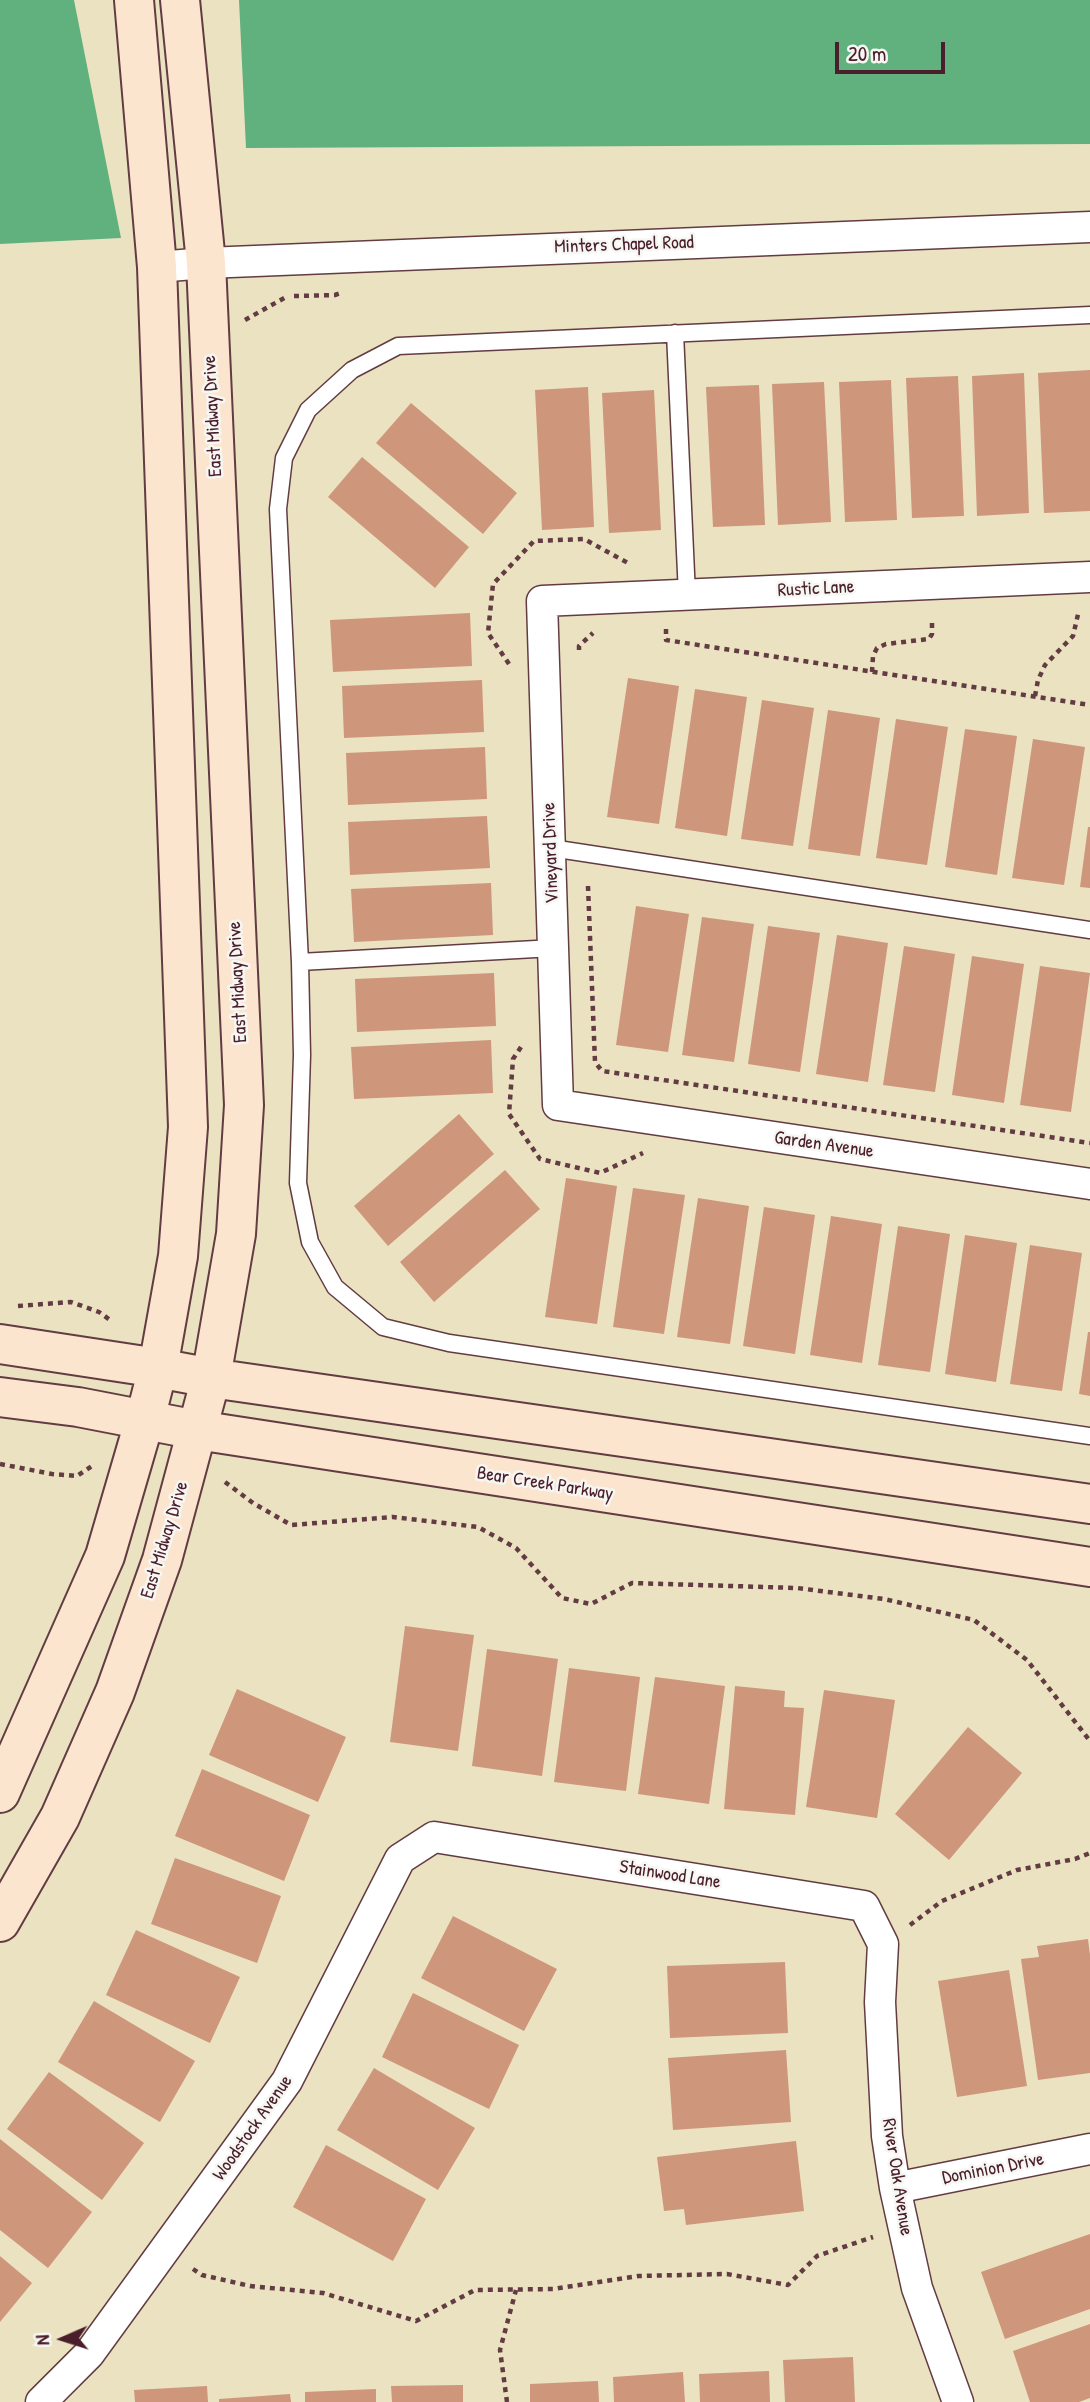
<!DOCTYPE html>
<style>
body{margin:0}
#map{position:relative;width:1090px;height:2402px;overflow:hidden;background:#ebe2c1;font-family:"Patrick Hand",sans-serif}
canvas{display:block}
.north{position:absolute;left:28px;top:2304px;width:70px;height:70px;-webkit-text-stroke:5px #f6f6f2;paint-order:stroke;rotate:267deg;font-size:19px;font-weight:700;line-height:28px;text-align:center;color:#4a1f2b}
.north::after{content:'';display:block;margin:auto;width:24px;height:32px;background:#4a1f2b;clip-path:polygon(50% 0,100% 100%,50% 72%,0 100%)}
.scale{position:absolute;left:835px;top:42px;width:110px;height:32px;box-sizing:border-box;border:4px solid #4a1f2b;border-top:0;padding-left:9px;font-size:21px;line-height:24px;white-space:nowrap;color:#4a1f2b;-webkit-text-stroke:5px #f6f6f2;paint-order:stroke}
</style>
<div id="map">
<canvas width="1090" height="2402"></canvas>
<div class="north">N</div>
<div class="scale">20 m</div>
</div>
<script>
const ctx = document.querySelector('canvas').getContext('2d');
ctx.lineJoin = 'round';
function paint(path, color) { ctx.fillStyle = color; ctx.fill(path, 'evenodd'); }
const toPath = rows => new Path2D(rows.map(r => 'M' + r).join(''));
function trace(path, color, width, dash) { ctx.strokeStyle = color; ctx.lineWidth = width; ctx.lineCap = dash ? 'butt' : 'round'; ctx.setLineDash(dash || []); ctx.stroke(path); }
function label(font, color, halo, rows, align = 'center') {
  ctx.font = font + ' "Patrick Hand",sans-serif'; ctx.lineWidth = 5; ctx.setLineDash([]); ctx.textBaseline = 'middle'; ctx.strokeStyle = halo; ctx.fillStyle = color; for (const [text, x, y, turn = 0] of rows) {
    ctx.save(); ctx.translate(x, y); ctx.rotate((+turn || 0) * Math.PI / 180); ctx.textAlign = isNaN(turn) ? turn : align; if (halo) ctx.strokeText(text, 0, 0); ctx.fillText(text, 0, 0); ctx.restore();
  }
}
const forest = toPath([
 [0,0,74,0,121,238,0,244],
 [239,0,1090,0,1090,144,246,148]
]);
const building = toPath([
 [1090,370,1090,511,1044,513,1038,373],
 [1024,373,1029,513,977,516,972,376],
 [958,376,964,516,912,518,906,378],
 [891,380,897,520,845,522,839,382],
 [824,382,831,522,778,525,772,384],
 [759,385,765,525,713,527,706,387],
 [588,387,594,527,542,530,535,390],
 [654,390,661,530,609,533,602,393],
 [411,403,517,493,483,534,376,443],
 [362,457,469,547,435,588,328,497],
 [470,613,472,666,333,672,330,620],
 [628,678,679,686,659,824,607,817],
 [482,680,484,732,344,738,342,686],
 [695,689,747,697,727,836,675,828],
 [762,700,814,708,793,846,741,839],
 [828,710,880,718,860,856,808,849],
 [896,719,948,727,927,865,876,858],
 [965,729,1017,736,997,875,945,867],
 [1033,739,1085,747,1064,885,1012,878],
 [485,747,487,799,348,805,346,753],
 [487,816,490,868,350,875,348,822],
 [1088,827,1090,827,1090,888,1080,887],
 [491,883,493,935,354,942,351,889],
 [636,906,689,914,668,1052,616,1045],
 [702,917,754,924,734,1062,682,1055],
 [768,926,820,933,800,1072,748,1064],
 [837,935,888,943,868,1082,816,1074],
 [904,946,955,954,935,1092,883,1085],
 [972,956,1024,964,1004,1103,952,1095],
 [1040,966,1090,973,1071,1112,1020,1105],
 [494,973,496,1026,357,1032,355,979],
 [491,1040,493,1093,354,1099,351,1047],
 [459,1114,494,1154,388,1246,354,1206],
 [505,1170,540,1209,434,1302,400,1262],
 [566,1178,617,1186,597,1324,545,1317],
 [633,1188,685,1195,664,1334,613,1327],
 [698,1198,749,1206,730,1344,677,1337],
 [764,1207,815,1215,795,1354,743,1346],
 [831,1216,882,1224,862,1363,810,1355],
 [898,1226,950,1234,930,1372,878,1365],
 [965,1235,1017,1243,996,1382,945,1374],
 [1030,1245,1082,1253,1062,1391,1010,1384],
 [1088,1332,1090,1332,1090,1396,1079,1394],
 [405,1626,474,1635,458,1751,390,1742],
 [487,1649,558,1659,542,1776,472,1766],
 [569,1668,640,1677,626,1791,554,1782],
 [655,1677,725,1686,709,1804,638,1794],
 [735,1686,785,1691,784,1707,804,1708,795,1815,724,1809],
 [237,1689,346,1737,318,1802,209,1755],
 [824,1690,895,1700,877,1818,806,1807],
 [968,1727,1022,1773,949,1860,895,1814],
 [202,1769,310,1815,284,1881,175,1836],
 [175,1858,281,1896,257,1963,151,1924],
 [453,1916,557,1969,524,2031,421,1978],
 [136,1930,240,1977,210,2043,106,1995],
 [1088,1939,1090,1955,1090,2073,1038,2080,1021,1959,1039,1957,1037,1946],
 [785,1962,788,2033,670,2038,667,1966],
 [1009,1970,1027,2086,957,2097,938,1981],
 [413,1993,519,2045,489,2109,382,2057],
 [94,2001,195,2061,160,2122,58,2062],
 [786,2050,791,2122,673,2130,668,2058],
 [374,2068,475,2128,438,2190,337,2130],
 [49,2072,144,2143,102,2200,7,2129],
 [0,2139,92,2212,48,2268,0,2230],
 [796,2141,804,2211,686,2225,684,2209,664,2211,657,2157],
 [326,2145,426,2199,393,2261,293,2207],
 [1090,2234,1090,2309,1005,2339,981,2272],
 [0,2256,32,2283,0,2322],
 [1090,2324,1090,2398,1079,2402,1030,2402,1013,2351],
 [853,2357,855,2402,785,2402,783,2360],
 [769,2371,770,2402,700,2402,699,2374],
 [683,2372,685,2402,614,2402,613,2377],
 [598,2381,599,2402,530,2402,530,2384],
 [463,2385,463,2402,392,2402,391,2386],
 [207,2386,208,2402,135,2402,134,2390],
 [376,2389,376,2402,305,2402,305,2392],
 [290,2394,291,2402,219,2402,219,2399]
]);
const path = toPath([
 [294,296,335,295,341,293],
 [245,320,286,297],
 [666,629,666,640,1090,705],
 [579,650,579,646,593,633],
 [509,664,488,633,493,584,534,541,584,539,628,563],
 [872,672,873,656,877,648,886,644,929,639,932,634,932,618],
 [1035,696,1038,680,1045,665,1073,636,1079,610],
 [588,886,595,1062,602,1071,1090,1143],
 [521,1047,513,1059,509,1114,540,1159,600,1173,643,1153],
 [18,1306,71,1302,99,1312,110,1320],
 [0,1464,52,1474,77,1476,92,1466],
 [225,1482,253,1503,291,1525,393,1517,478,1527,516,1548,562,1598,591,1604,632,1583,797,1588,884,1599,974,1620,1027,1660,1090,1741],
 [910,1925,942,1901,1017,1870,1075,1859,1090,1853],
 [193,2269,202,2275,250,2286,323,2293,416,2321,475,2290,553,2289,638,2276,727,2274,788,2285,817,2256,873,2237],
 [507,2402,500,2350,516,2290]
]);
const lane = toPath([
 [1090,315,398,346,352,370,308,410,284,458,278,509,300,962,302,1055,298,1183,310,1242,335,1287,383,1327,449,1343,1090,1436],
 [675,333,687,595],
 [551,848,1090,930],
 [300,962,554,948]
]);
const street = toPath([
 [157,267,206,263,1090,227],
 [1090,577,542,601,558,1105,1090,1184],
 [895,2188,1090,2149],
 [41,2402,89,2354,287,2081,400,1859,434,1837,864,1906,883,1944,880,2002,887,2136,895,2188,917,2288,958,2402]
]);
const secondary = toPath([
 [0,1344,158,1368,211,1378,1090,1504],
 [0,1397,78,1407,197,1430,1090,1567],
 [0,1793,105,1556,145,1419,158,1368,178,1256,188,1127,157,267,134,0],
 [0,1922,60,1817,115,1692,162,1560,211,1378,236,1234,244,1105,206,263,180,0]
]);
const streetNames = [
 ["Minters Chapel Road",624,245,-2],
 ["East Midway Drive",213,416,-93],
 ["Rustic Lane",816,589,-3],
 ["Vineyard Drive",551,853,-92],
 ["East Midway Drive",238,982,-93],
 ["Garden Avenue",824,1145,8],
 ["Bear Creek Parkway",545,1484,9],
 ["East Midway Drive",165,1540,-73],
 ["Stainwood Lane",670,1875,9],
 ["Woodstock Avenue",253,2128,-55],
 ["Dominion Drive",993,2169,-11],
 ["River Oak Avenue",897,2177,81]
];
paint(forest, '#60b17d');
paint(building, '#ce967a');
trace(lane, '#623c42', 19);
trace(street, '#623c42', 33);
trace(secondary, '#623c42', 42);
trace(path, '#623c42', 4.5, [5, 5]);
trace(lane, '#fff', 16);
trace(street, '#fff', 30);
trace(secondary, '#fbe5cf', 38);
label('19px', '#4a1f2b', '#f6f6f2', streetNames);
</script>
